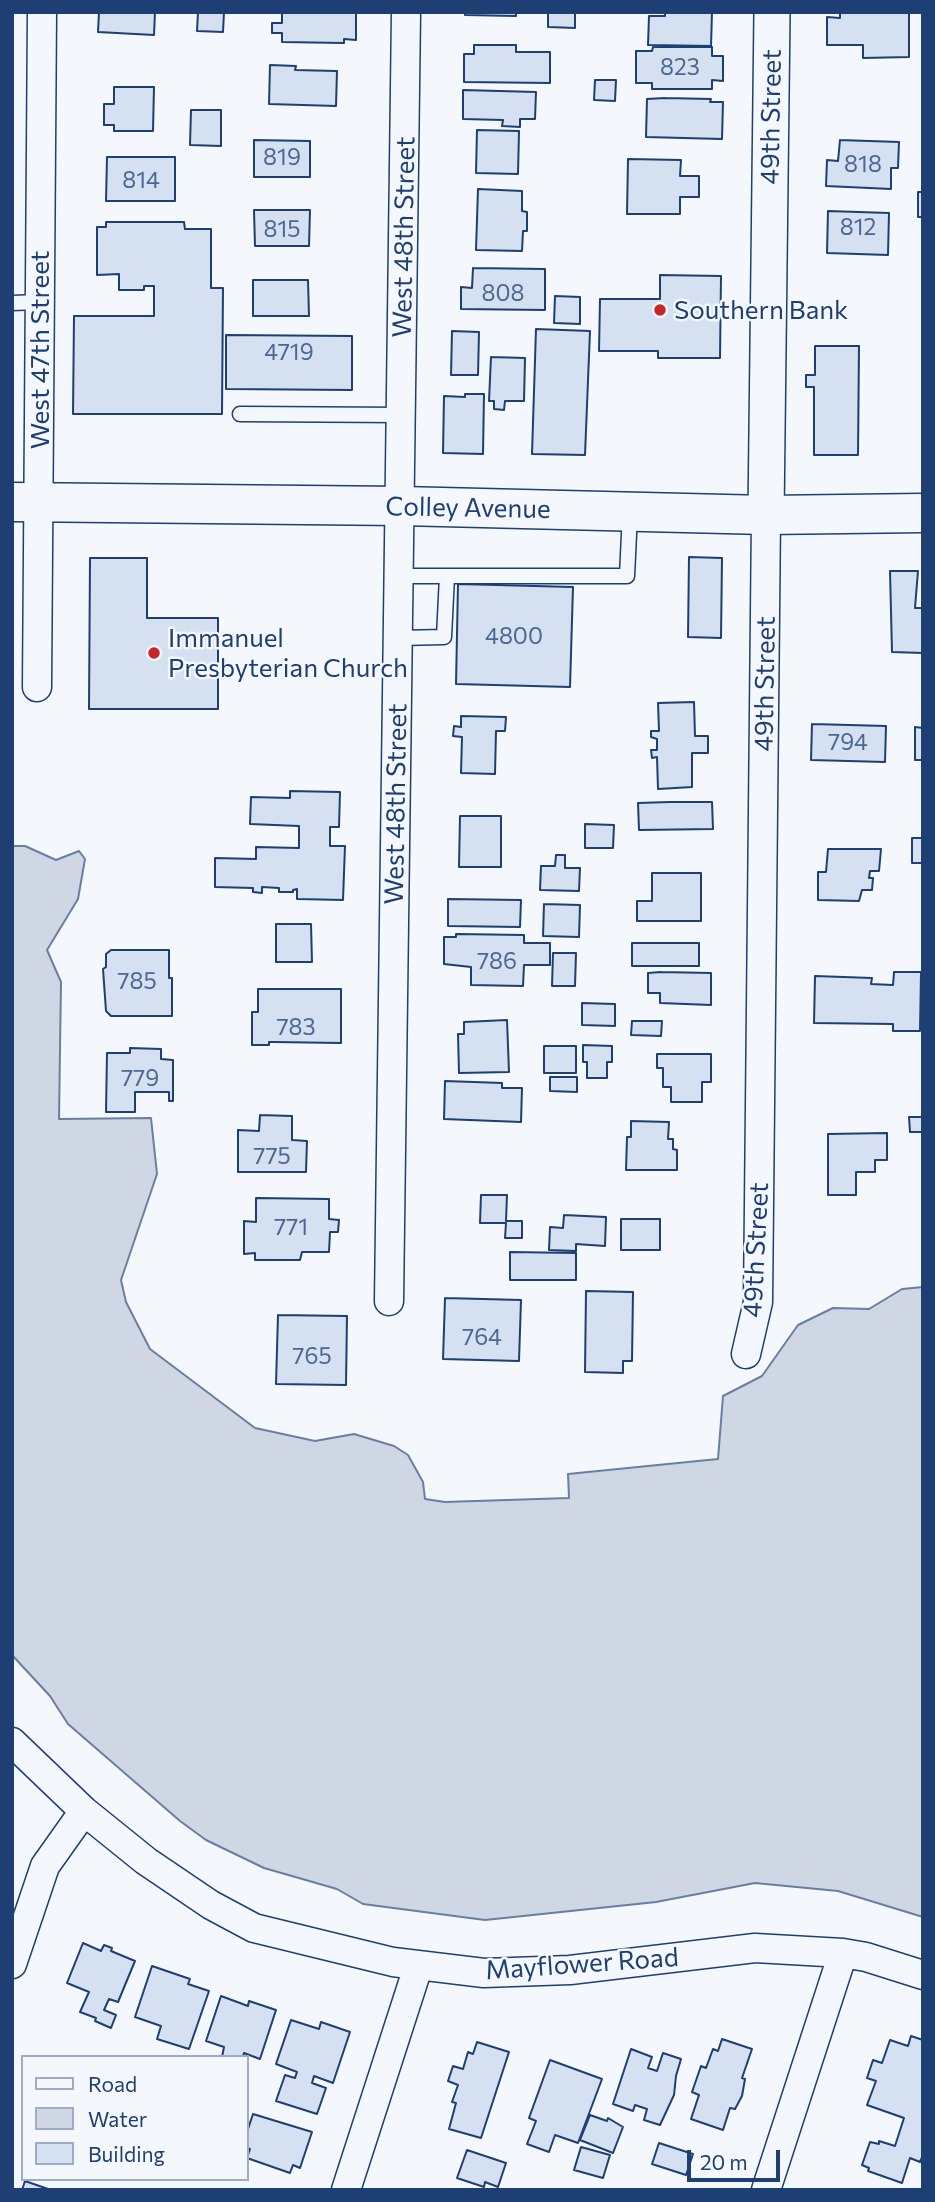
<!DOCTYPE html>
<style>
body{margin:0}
#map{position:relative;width:935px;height:2202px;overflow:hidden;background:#f4f7fb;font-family:Commissioner,sans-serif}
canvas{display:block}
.frame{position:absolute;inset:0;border:14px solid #1d3f73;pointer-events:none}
.legend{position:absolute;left:21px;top:2055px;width:228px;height:126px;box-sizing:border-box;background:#f4f7fb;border:2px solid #9eadc5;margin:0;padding:9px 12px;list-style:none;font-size:21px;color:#1d3f73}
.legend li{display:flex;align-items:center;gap:14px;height:35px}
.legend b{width:35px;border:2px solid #9eadc5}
.scale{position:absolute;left:687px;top:2150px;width:93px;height:32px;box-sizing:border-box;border:4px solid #1d3f73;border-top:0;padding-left:9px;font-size:21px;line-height:24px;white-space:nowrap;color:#1d3f73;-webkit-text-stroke:5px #f4f7fb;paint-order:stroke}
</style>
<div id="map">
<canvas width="935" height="2202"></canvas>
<div class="frame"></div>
<ul class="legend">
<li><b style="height:9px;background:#f4f7fb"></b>Road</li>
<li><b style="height:19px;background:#cfd7e4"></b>Water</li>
<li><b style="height:19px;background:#d5e0f0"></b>Building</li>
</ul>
<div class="scale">20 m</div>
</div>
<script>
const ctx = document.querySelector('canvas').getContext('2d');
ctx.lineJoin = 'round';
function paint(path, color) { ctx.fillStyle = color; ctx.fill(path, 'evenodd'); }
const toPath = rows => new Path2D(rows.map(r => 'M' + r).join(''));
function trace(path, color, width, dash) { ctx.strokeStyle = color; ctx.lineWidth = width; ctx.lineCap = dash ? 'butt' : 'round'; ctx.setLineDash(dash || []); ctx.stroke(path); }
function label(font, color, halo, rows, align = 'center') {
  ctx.font = font + ' Commissioner,sans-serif'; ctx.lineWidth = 5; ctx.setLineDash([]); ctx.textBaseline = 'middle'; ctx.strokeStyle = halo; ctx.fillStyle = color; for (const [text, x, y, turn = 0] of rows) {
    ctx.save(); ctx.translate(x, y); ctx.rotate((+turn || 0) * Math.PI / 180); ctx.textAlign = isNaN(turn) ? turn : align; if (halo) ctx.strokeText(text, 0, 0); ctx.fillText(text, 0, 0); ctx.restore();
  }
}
const water = toPath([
 [12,846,25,846,56,860,79,851,85,859,78,899,47,950,61,982,59,1119,151,1118,157,1174,121,1280,126,1302,150,1349,255,1428,315,1441,354,1434,394,1446,408,1455,423,1482,425,1499,445,1502,569,1498,568,1474,718,1459,723,1396,762,1376,798,1325,833,1308,869,1309,902,1289,923,1287,923,1917,838,1891,755,1883,656,1902,485,1920,363,1904,337,1889,264,1868,206,1840,180,1821,68,1724,50,1696,12,1655,12,846]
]);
const building = toPath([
 [99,12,155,12,154,35,98,32,99,12],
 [198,12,224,12,223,32,197,31,198,12],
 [282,12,356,13,356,40,344,39,344,43,282,42,282,33,272,33,272,23,282,23,282,12],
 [465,12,516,12,516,16,465,15,465,12],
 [548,12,575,12,575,28,548,27,548,12],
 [665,12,712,12,711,46,648,45,649,16,665,16,665,12],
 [840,13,909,13,909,57,863,58,863,45,827,45,827,17,840,18,840,13],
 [474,45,516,45,516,52,550,52,550,83,464,82,464,54,474,54,474,45],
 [653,47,712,47,712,56,723,56,723,81,712,80,712,89,652,89,652,83,636,83,636,51,652,51,653,47],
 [270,65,296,66,295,70,337,71,336,106,269,104,270,65],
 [595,80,616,80,615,101,594,100,595,80],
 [114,87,154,87,153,131,114,131,114,125,104,125,104,104,114,104,114,87],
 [463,90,536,92,535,119,520,119,520,127,502,126,503,120,463,119,463,90],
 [665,98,711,99,710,102,723,102,722,139,646,137,647,99,665,98],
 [191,110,221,110,221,146,190,145,191,110],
 [477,130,519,131,518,174,476,173,477,130],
 [254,140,310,141,310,177,254,177,254,140],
 [840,140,899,142,898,168,891,168,891,189,826,186,827,160,838,161,840,140],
 [107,157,175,157,175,201,106,201,107,157],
 [628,159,681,160,680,176,699,176,699,197,680,197,680,214,627,214,628,159],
 [478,189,522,191,522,211,527,212,527,231,523,231,522,251,476,250,478,189],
 [918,192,923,192,923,217,918,217,918,192],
 [254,210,310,210,309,246,255,246,254,210],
 [828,211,889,213,888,255,827,253,828,211],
 [106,222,184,222,185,229,211,229,211,288,223,288,222,414,73,414,74,316,154,316,154,286,144,286,144,290,119,290,119,274,97,275,97,227,106,227,106,222],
 [473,268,545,269,545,310,461,309,461,287,472,288,473,268],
 [660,275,721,276,720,358,658,358,658,351,599,351,600,299,660,299,660,275],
 [253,280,308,280,309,316,253,316,253,280],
 [555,296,580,297,580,324,554,323,555,296],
 [536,329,590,331,585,455,532,454,536,329],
 [452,331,479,332,478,375,451,375,452,331],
 [226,335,352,336,352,390,226,389,226,335],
 [815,346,859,346,858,455,814,455,814,387,806,387,806,375,815,375,815,346],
 [491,357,525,358,524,401,505,401,504,410,494,409,494,401,489,401,491,357],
 [465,394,484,394,483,454,443,453,444,396,465,397,465,394],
 [689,557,722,558,721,638,688,637,689,557],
 [90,558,147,558,147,618,218,618,218,709,89,709,90,558],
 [890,571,918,571,915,608,923,608,923,653,892,652,890,571],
 [458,584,573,587,570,687,456,684,458,584],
 [694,702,695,736,708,736,708,753,692,753,692,787,658,789,657,757,652,758,651,750,657,750,657,739,651,737,651,731,659,731,658,703,694,702],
 [461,716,506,717,505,731,496,731,495,774,461,773,462,737,453,736,454,726,461,727,461,716],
 [812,724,886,726,885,762,811,760,812,724],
 [915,727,923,728,923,760,915,760,915,727],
 [290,791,340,792,339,827,330,827,330,846,345,846,343,900,297,899,297,889,293,890,293,892,279,892,279,888,262,887,262,893,253,892,253,888,215,887,215,858,256,859,256,847,299,848,299,826,250,824,251,797,290,798,290,791],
 [670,802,712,802,713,829,639,830,638,803,670,802],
 [460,816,501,816,501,867,459,867,460,816],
 [585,824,614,825,613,848,585,848,585,824],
 [912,838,923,838,923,863,912,863,912,838],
 [828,849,881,849,879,871,870,871,869,878,873,878,872,890,862,890,859,901,818,900,818,872,826,872,828,849],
 [556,855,565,855,565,868,580,868,579,891,540,890,541,866,555,866,556,855],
 [652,873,701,873,701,921,637,921,637,901,652,901,652,873],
 [448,899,521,900,520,927,448,926,448,899],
 [544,904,580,905,579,937,543,936,544,904],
 [276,924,311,924,312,962,276,962,276,924],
 [456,934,524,935,524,943,550,943,550,965,524,965,523,986,471,985,471,967,444,964,444,937,456,937,456,934],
 [632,943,699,943,699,966,632,966,632,943],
 [111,950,169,950,169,978,172,978,172,1016,111,1016,106,1011,103,969,106,967,106,954,111,950],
 [553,953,576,953,575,986,552,986,553,953],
 [661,972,711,973,711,1005,660,1003,660,993,648,993,648,973,661,972],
 [894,972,921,972,920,1031,893,1031,893,1024,814,1023,815,976,872,978,871,984,893,985,894,972],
 [258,989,341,989,341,1043,274,1042,269,1042,269,1045,252,1045,252,1012,258,1012,258,989],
 [582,1003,615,1004,615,1026,582,1025,582,1003],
 [507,1020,509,1072,459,1073,458,1034,464,1034,464,1022,507,1020],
 [632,1021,662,1021,661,1036,631,1035,632,1021],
 [583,1045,612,1046,612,1062,607,1062,607,1078,587,1078,587,1062,583,1062,583,1045],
 [544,1046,576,1046,576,1073,544,1073,544,1046],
 [130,1048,161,1049,161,1059,173,1060,173,1101,169,1101,169,1092,135,1092,135,1112,106,1112,107,1053,130,1053,130,1048],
 [657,1054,711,1054,711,1082,702,1082,702,1102,671,1102,671,1087,663,1087,663,1068,657,1068,657,1054],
 [550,1077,577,1077,577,1092,550,1091,550,1077],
 [445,1081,502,1083,502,1088,522,1088,521,1122,444,1119,445,1081],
 [260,1115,292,1116,292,1140,307,1141,306,1172,238,1172,238,1130,259,1131,260,1115],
 [909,1117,923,1117,923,1132,910,1132,909,1117],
 [631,1121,669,1122,668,1139,673,1139,673,1149,677,1150,677,1170,626,1170,627,1137,631,1137,631,1121],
 [887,1133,887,1160,875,1160,875,1172,856,1172,856,1195,828,1195,828,1134,887,1133],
 [481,1195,507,1195,506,1221,522,1221,522,1238,505,1238,506,1223,480,1223,481,1195],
 [256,1198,329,1199,329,1219,339,1220,338,1232,330,1232,329,1252,302,1252,300,1260,255,1260,255,1253,244,1254,244,1221,256,1222,256,1198],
 [564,1215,606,1217,605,1246,576,1244,576,1251,549,1250,550,1227,563,1228,564,1215],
 [621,1219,660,1219,660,1250,621,1250,621,1219],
 [510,1252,576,1253,576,1280,510,1280,510,1252],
 [586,1291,633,1292,632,1361,623,1361,623,1373,585,1372,586,1291],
 [445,1298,521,1300,519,1361,443,1359,445,1298],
 [278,1315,347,1316,346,1385,276,1384,278,1315],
 [83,1943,101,1951,104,1945,112,1948,111,1951,135,1961,118,2002,109,1999,104,2010,116,2015,111,2028,95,2021,96,2018,80,2012,89,1992,67,1983,83,1943],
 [152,1966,190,1979,188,1984,209,1991,189,2049,157,2039,161,2026,135,2017,152,1966],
 [221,1996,248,2006,249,2001,276,2010,260,2059,244,2053,243,2057,222,2057,224,2047,206,2041,221,1996],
 [291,2020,319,2029,321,2022,350,2032,333,2083,314,2076,312,2083,326,2088,317,2114,276,2101,285,2075,295,2078,297,2072,276,2064,291,2020],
 [911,2036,923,2040,923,2155,920,2162,910,2158,902,2183,868,2171,869,2168,862,2165,870,2142,879,2144,879,2141,895,2146,904,2118,867,2105,876,2081,867,2078,873,2060,882,2063,890,2040,908,2046,911,2036],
 [722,2039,752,2049,742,2078,745,2079,742,2096,735,2109,730,2108,723,2130,691,2119,699,2095,692,2092,701,2066,706,2068,713,2049,718,2051,722,2039],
 [477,2042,509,2052,481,2138,449,2129,456,2103,452,2102,458,2085,448,2081,453,2066,463,2069,468,2052,473,2054,477,2042],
 [631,2049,652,2057,648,2068,657,2071,663,2053,681,2059,676,2076,674,2095,660,2125,644,2120,647,2109,635,2105,633,2111,613,2104,631,2049],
 [550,2060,602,2079,578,2143,555,2135,549,2152,527,2144,536,2121,529,2118,550,2060],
 [253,2114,312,2132,300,2168,293,2165,290,2173,247,2158,250,2149,247,2148,247,2132,253,2114],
 [590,2115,607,2121,608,2118,623,2127,613,2153,580,2140,590,2115],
 [659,2143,693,2154,686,2175,652,2164,659,2143],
 [581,2147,610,2155,603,2178,574,2170,581,2147],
 [467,2150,506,2163,498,2187,485,2182,484,2187,457,2178,467,2150],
 [25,2181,51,2190,22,2190,25,2181]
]);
const service = toPath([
 [12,303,40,302],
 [240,414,402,415],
 [447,576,627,576,630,513],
 [398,638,444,637,447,576,399,576]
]);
const minor = toPath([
 [37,687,42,12],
 [389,1301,406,12],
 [746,1354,758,1302,766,515],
 [12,1742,84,1811,146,1861,211,1905,254,1928,393,1962,484,1973,570,1970,755,1948,843,1953,866,1957,923,1975],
 [12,1964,45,1866,84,1811],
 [346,2190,418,1967],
 [766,2190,843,1953]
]);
const tertiary = toPath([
 [766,515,772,12]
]);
const secondary = toPath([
 [12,502,401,506,766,515,923,513]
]);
const markers = [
 [660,310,7,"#c62828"],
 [154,653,7,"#c62828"]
];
const numberNames = [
 ["823",680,67],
 ["819",282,157],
 ["818",863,164],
 ["814",141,180],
 ["812",858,227],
 ["815",282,229],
 ["808",503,293],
 ["4719",289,352],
 ["4800",514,636],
 ["794",848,742],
 ["786",497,961],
 ["785",137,981],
 ["783",296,1027],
 ["779",140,1078],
 ["775",272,1156],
 ["771",291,1227],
 ["764",482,1337],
 ["765",312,1356]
];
const streetNames = [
 ["49th Street",771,117,-89],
 ["West 48th Street",404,237,-89],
 ["West 47th Street",40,350,-90],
 ["Colley Avenue",468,508,1],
 ["49th Street",765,684,-89],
 ["West 48th Street",396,804,-89],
 ["49th Street",756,1250,-87],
 ["Mayflower Road",582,1964,-4]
];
const poiNames = [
 ["Southern Bank",674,310],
 ["Immanuel",168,638],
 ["Presbyterian Church",168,668]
];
paint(water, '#cfd7e4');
trace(water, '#687fa3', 2);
paint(building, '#d5e0f0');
trace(building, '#1d3f73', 2);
trace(service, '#1d3f73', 17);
trace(minor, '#1d3f73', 31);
trace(tertiary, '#1d3f73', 38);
trace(secondary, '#1d3f73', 41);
trace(service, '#f4f7fb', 14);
trace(minor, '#f4f7fb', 28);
trace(tertiary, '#f4f7fb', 35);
trace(secondary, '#f4f7fb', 38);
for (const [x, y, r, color] of markers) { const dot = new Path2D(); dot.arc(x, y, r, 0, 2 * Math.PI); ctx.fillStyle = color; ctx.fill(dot); trace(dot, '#f4f7fb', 2.5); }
label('23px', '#4b6792', null, numberNames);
label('26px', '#1d3f73', '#f4f7fb', streetNames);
label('26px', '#1d3f73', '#f4f7fb', poiNames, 'left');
</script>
